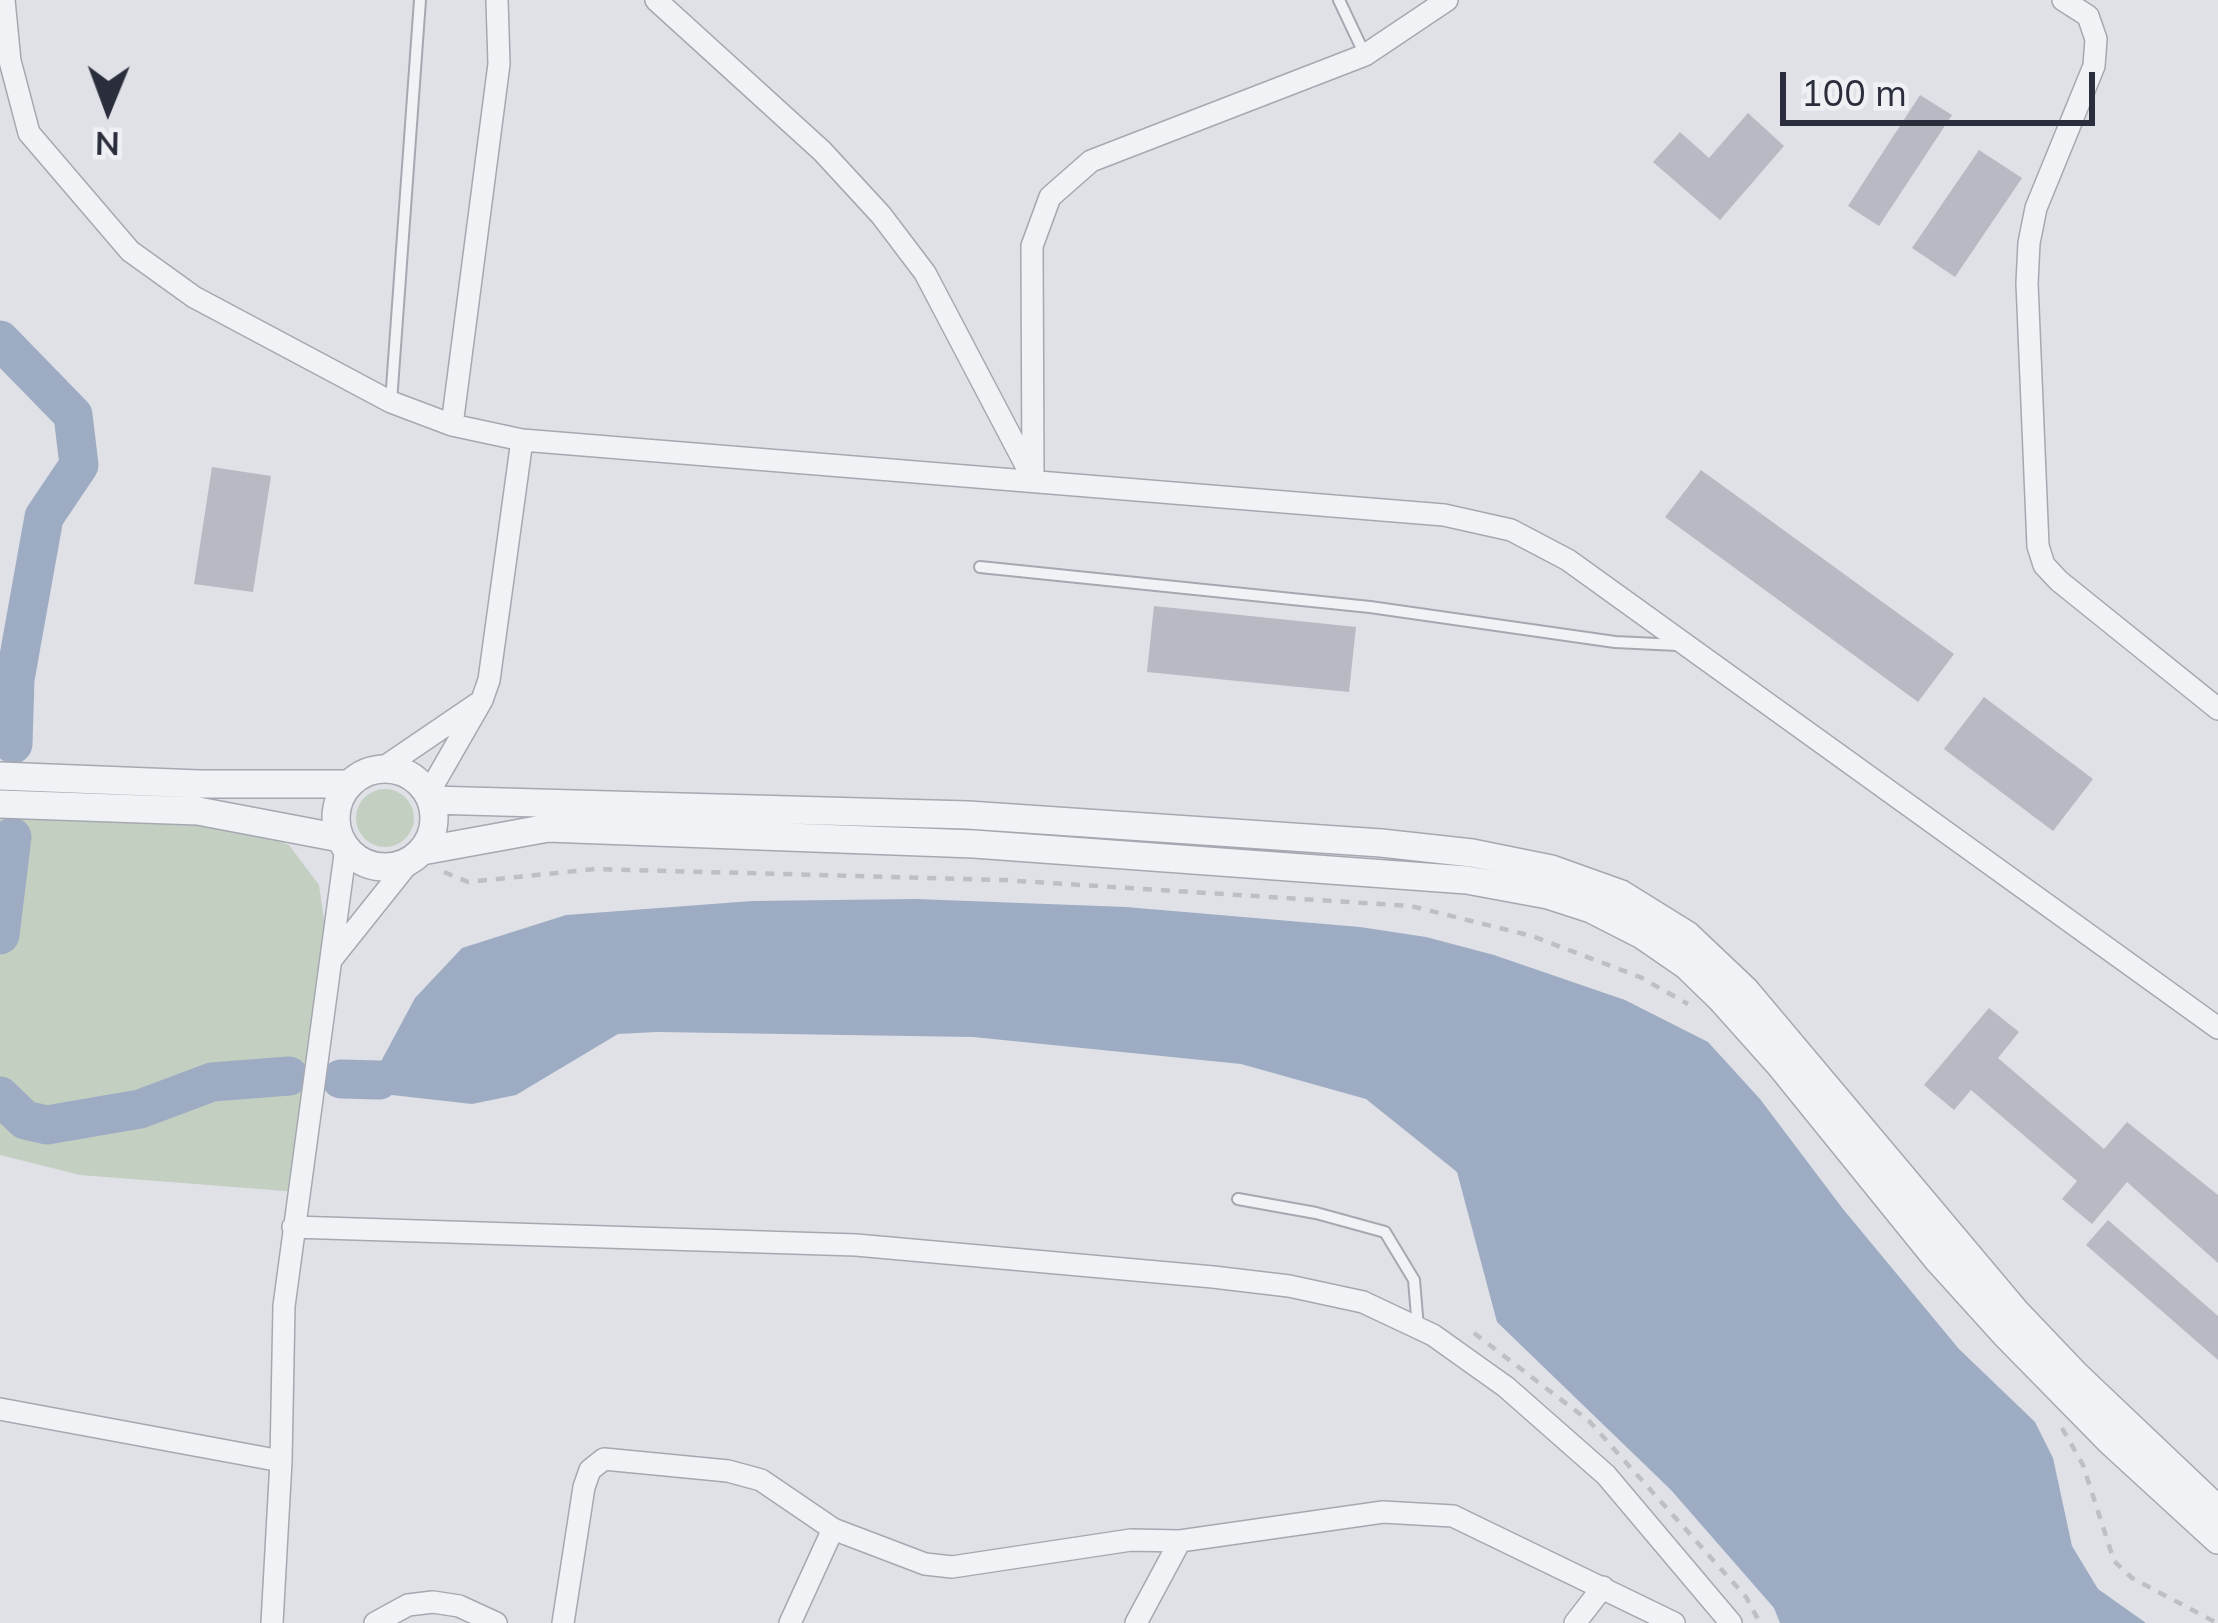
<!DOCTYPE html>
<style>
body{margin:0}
#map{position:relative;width:2218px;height:1623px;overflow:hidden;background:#dfe1e7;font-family:Mulish,sans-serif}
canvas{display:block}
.north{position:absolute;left:48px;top:48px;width:120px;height:120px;-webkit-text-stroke:9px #eef0f4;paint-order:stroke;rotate:181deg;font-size:33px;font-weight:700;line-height:48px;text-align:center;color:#2a2e3c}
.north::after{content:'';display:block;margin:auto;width:42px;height:54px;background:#2a2e3c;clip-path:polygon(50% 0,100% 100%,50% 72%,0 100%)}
.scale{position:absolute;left:1780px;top:72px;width:315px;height:54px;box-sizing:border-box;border:6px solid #2a2e3c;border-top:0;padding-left:15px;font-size:36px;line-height:42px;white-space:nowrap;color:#2a2e3c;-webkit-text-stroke:9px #eef0f4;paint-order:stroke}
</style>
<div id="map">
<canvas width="2218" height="1623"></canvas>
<div class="north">N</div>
<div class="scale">100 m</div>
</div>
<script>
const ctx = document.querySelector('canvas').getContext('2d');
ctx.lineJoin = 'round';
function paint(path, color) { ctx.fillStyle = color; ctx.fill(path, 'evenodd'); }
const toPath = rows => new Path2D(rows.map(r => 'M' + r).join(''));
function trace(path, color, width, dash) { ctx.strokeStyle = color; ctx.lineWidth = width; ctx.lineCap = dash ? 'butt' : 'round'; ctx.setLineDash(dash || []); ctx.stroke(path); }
const green = toPath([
 '356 818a29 29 0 1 1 58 0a29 29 0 1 1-58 0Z',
 [0,804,198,811,289,845,319,885,330,960,298,1192,80,1175,0,1155]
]);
const water = toPath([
 [916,899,1126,907,1360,927,1426,937,1494,955,1625,1000,1708,1042,1760,1099,1843,1209,1959,1349,2035,1422,2053,1458,2072,1546,2098,1589,2146,1623,1780,1623,1774,1608,1671,1490,1497,1322,1457,1172,1366,1099,1241,1064,973,1037,657,1032,618,1034,516,1095,472,1104,383,1094,378,1067,415,998,462,948,566,915,752,901]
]);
const river = toPath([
 [0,340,73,415,79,465,44,517,15,679,13,744],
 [0,935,12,837],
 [341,1079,379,1080],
 [0,1096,25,1120,47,1125,140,1109,212,1082,289,1076]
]);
const building = toPath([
 [1920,95,1952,115,1879,226,1848,206],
 [1748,113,1784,146,1720,220,1653,162,1680,132,1709,158],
 [1979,150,2022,178,1955,277,1912,248],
 [212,467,271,476,253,592,194,584],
 [1701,470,1954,654,1918,702,1665,517],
 [1154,606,1356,627,1349,692,1147,672],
 [1984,697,2093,779,2053,831,1944,749],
 [1989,1008,2019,1032,1998,1058,2104,1149,2127,1122,2218,1195,2218,1263,2127,1182,2092,1224,2062,1199,2077,1181,1971,1090,1954,1110,1924,1085],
 [2108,1220,2218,1316,2218,1360,2086,1245]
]);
const path = toPath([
 [444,872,468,882,595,869,1003,880,1411,906,1532,936,1640,977,1688,1004],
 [1474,1333,1589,1421,1746,1597,1760,1623],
 [2062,1428,2083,1465,2114,1561,2132,1578,2217,1623]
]);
const service = toPath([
 [1339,0,1365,55],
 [391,402,420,0],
 [980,567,1370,607,1615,642,1678,645],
 [1238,1199,1316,1213,1385,1232,1414,1280,1418,1328]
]);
const minor = toPath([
 [4,0,10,61,29,133,130,251,194,297,391,402,452,425,522,440,1444,515,1511,530,1568,560,2218,1028],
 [656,0,822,151,881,215,925,273,1030,473],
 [2063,0,2088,16,2096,39,2094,66,2036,208,2029,243,2027,283,2038,546,2044,565,2059,581,2218,709],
 [452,425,499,64,497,0],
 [1033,479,1032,246,1050,197,1091,161,1365,55,1447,0],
 [380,770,477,704],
 [428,794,482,700,489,680,522,440],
 [331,960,410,861],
 [293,1227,856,1245,1213,1277,1289,1286,1363,1302,1433,1335,1506,1387,1606,1475,1731,1623],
 [0,1409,281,1461],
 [272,1623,281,1461,284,1306,346,847],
 [375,1623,408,1605,433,1602,459,1606,496,1623],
 [563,1623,584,1487,590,1470,604,1459,728,1471,761,1480,833,1529,925,1564,952,1567,1131,1540,1180,1541,1383,1512,1453,1516,1674,1623],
 [790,1623,833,1529],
 [1136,1623,1180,1541],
 [1575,1623,1603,1587]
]);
const tertiary = toPath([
 '336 818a49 49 0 1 1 98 0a49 49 0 1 1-98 0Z',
 [0,776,199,784,350,784],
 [431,800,968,815,1381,843,1472,853,1551,869,1621,894,1687,935,1745,990,2015,1311,2076,1375,2218,1510],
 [0,804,198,811,340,838],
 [422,851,548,828,974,844,1467,880,1548,895,1591,909,1642,935,1687,966,1721,999,1780,1065,1938,1260,2005,1334,2111,1442,2218,1540]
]);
paint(green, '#c3d0c1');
paint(water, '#9eacc3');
trace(river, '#9eacc3', 39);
paint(building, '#b7bac3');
trace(service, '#a5a8b0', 14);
trace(minor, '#a5a8b0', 24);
trace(tertiary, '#a5a8b0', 30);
trace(path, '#bdbfc5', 4.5, [9, 9]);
trace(service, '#f1f2f5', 10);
trace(minor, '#f1f2f5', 21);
trace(tertiary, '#f1f2f5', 27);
</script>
